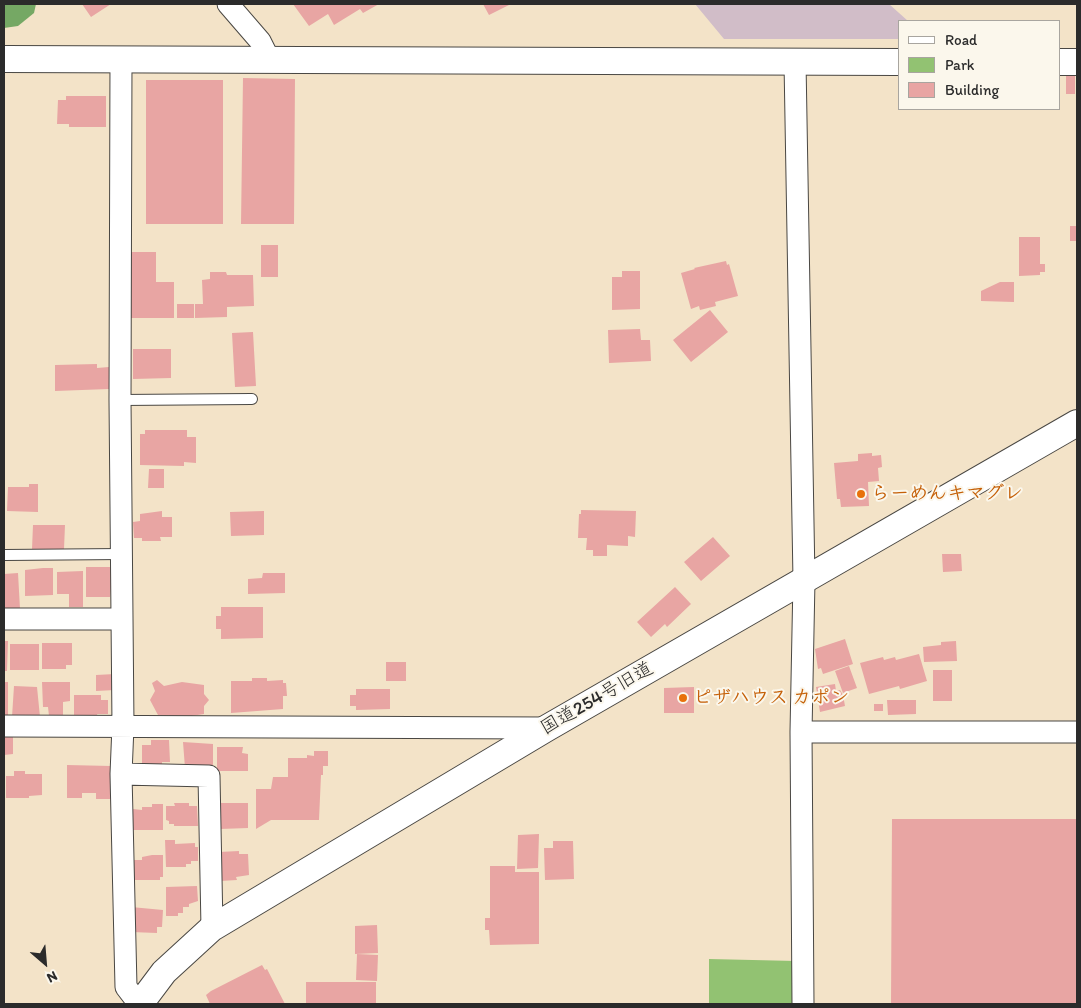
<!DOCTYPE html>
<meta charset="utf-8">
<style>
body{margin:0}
#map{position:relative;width:1081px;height:1008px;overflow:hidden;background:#f3e3c8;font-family:Itim,sans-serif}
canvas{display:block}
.frame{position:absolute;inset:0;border:5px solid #2b2b2b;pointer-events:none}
.legend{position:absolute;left:898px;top:20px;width:162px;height:90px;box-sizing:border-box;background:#fbf7ec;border:1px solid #a8a59f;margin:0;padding:6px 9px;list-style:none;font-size:15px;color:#2b2b2b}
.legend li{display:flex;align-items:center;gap:10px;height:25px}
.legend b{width:25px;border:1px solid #a8a59f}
.north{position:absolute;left:20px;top:938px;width:50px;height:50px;-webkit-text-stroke:4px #fbf7ec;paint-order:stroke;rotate:153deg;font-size:14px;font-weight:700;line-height:20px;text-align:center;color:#2b2b2b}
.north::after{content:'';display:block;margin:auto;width:18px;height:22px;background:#2b2b2b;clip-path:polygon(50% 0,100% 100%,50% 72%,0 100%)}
</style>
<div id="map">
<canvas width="1081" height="1008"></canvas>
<div class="frame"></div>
<ul class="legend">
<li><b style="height:6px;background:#fff"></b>Road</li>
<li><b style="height:14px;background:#92c272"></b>Park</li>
<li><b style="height:14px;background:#e8a5a3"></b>Building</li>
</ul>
<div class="north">N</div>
</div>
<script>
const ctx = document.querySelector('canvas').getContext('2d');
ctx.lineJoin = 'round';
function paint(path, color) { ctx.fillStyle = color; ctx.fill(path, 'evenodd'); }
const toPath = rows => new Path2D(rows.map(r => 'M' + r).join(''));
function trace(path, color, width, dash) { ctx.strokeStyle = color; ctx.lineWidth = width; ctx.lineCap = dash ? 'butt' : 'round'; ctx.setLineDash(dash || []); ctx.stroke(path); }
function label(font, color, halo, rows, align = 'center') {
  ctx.font = font + ' Itim,"Klee One",sans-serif'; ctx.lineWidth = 4; ctx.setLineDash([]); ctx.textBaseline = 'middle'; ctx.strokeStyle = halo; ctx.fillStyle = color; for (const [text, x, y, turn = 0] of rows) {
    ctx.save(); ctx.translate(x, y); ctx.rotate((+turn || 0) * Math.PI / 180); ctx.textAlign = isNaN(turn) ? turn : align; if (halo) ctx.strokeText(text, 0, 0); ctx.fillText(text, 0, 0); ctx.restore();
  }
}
const industrial = toPath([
 [695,4,889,4,908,21,900,21,900,39,724,39]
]);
const green = toPath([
 [709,959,796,961,795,1004,709,1004]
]);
const forest = toPath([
 [4,4,36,4,34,13,18,26,4,28]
]);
const building = toPath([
 [82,4,111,4,91,17],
 [293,4,379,4,363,13,360,9,334,25,328,14,309,26],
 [483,4,511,4,489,15],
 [1066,76,1075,76,1075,94,1066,94],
 [243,78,295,79,294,224,241,224],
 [146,80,223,80,223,224,146,224],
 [66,96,106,96,106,127,69,127,69,124,57,124,58,100,66,100],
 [1070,226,1077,226,1077,241,1070,241],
 [1019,237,1040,237,1040,264,1045,264,1045,272,1040,272,1040,275,1019,276],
 [261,245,278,245,278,277,261,277],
 [130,252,156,252,156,282,174,282,174,318,130,318],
 [726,261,727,265,729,264,738,296,715,302,716,306,700,310,699,306,691,309,681,273,695,269,694,268],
 [622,271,640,271,640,309,612,310,612,277,622,277],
 [210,272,226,272,227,275,253,275,254,306,227,307,227,317,195,318,195,304,203,304,202,280,210,279],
 [1000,282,1014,282,1014,302,981,301,981,291],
 [177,304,194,304,194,318,177,318],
 [710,310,728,332,691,362,673,340],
 [640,329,641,340,650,340,651,361,609,363,608,330],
 [253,332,256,386,235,387,232,333],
 [133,349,171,349,171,378,133,379],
 [97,364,97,368,109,367,109,389,55,391,55,365],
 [145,430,187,430,187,437,196,437,196,463,184,462,184,466,140,465,140,434,145,434],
 [872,453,872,456,881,455,882,467,878,468,879,481,868,482,869,506,841,507,840,499,837,499,834,463,858,461,858,454],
 [149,469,164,469,164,488,148,488],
 [29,484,38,484,38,512,7,511,8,487,29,487],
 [581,510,636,511,635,537,628,536,628,546,607,545,607,556,593,556,593,550,586,550,587,538,578,538,579,514,581,514],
 [162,511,162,517,172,517,172,537,160,537,161,541,142,541,142,538,134,538,133,522,140,521,140,514],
 [264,511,264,535,231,536,230,512],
 [33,525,65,525,64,549,32,549],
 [713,537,730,556,701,581,684,562],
 [942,554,961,554,962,571,943,572],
 [86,567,113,567,110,597,86,597],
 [43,568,53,568,53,595,25,596,25,570],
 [83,571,83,607,69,607,69,594,57,594,57,572],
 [18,573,20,609,4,609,4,574],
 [263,573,285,573,285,593,248,594,248,579,262,578],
 [675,587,691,604,667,627,665,624,651,637,637,622],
 [221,607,263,607,263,638,221,639,221,629,216,629,216,616,221,616],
 [845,639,853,664,823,674,821,668,818,669,815,649],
 [4,641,8,641,7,671,4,671],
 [956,641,957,661,924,662,923,647,941,645,941,642],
 [42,643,72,643,72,665,66,665,66,669,42,669],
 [10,644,39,644,39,670,10,670],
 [919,654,927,681,900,689,899,686,869,694,860,663,883,657,884,660,895,657,896,660],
 [386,662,406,662,406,681,386,681],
 [849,666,857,688,843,693,835,671],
 [933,670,952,670,952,701,933,701],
 [115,674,115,690,96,691,96,675],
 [252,678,267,678,267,681,283,680,283,683,286,683,287,696,283,696,283,709,231,713,231,681,252,681],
 [157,680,164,686,182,682,204,685,204,694,209,700,204,706,204,714,185,717,158,715,150,700,155,691,152,683],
 [4,682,8,682,8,715,4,715],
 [42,682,70,682,70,701,63,702,63,716,49,716,48,707,43,707],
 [835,684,836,691,840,690,843,695,845,706,820,712,816,687],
 [14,686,37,687,40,717,12,717],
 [694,687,694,713,664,713,664,688],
 [356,689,390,689,390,709,356,710,356,706,350,706,350,695,356,695],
 [74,695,101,695,101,700,108,700,108,714,97,714,98,717,74,717],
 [887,700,916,700,916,714,888,715],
 [874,704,883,704,883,711,874,711],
 [4,737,13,737,13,754,4,755],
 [151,740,169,740,170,762,162,762,162,766,142,768,142,745,151,745],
 [183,742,213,744,213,765,202,765,202,768,185,768],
 [217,747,243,747,242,753,248,754,248,771,217,771],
 [314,751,328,751,328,766,323,766,323,775,321,775,319,820,271,820,256,829,256,789,271,789,273,777,288,777,288,758,307,758,307,755,314,756],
 [67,765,111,766,112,799,96,799,96,793,82,793,82,798,67,798],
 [14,771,25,771,25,774,42,774,42,795,29,796,29,798,6,798,6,776,14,776],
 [174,803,189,803,189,806,197,806,198,826,174,826,174,824,169,824,169,821,166,820,166,806,175,806],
 [220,803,248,803,248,828,220,829],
 [152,804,163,804,163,830,133,830,133,809,142,810,142,807,152,807],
 [892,819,1077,819,1077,1004,891,1004],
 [539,834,538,868,517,869,518,835],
 [165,840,175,840,175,844,195,843,195,847,198,847,198,861,191,861,191,864,186,864,186,867,166,867],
 [553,841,573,841,574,879,545,880,544,848,553,848],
 [239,851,239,854,248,854,249,875,236,877,237,880,220,881,219,852],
 [152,855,163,855,163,877,160,877,160,880,133,880,133,860,142,860,142,857],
 [490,866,515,866,515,872,539,872,539,944,490,945,489,930,485,930,485,918,490,918],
 [197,886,198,901,189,904,189,907,183,907,183,913,178,913,178,916,166,916,166,887],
 [131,907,163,910,162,927,157,927,157,933,131,932],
 [377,925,378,953,355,954,355,926],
 [357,954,378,955,377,981,356,980],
 [262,965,265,970,267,969,285,1004,210,1004,206,995,211,991],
 [306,982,376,982,376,1004,306,1004]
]);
const service = toPath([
 [120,400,252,399],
 [4,555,122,554]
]);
const minor = toPath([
 [228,4,260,41,269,59],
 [121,59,120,400,123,726,121,774,126,987,139,1004],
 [795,62,804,580,801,732,803,1004],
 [4,619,122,619],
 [4,726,547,728],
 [801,732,1077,732],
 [121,774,209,776,212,928]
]);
const tertiary = toPath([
 [4,59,900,62],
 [1060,62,1077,62],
 [140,1004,164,972,212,928,547,728,1077,423]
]);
const markers = [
 [861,494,5,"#e8710a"],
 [683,698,5,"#e8710a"]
];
const foodNames = [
 ["らーめんキマグレ",871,494],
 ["ピザハウス カポン",693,698]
];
const streetNames = [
 ["国道254号旧道",597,699,-30]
];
paint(industrial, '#d1bdc8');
paint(green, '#92c272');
paint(forest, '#75a864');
paint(building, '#e8a5a3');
trace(service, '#494743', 12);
trace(minor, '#494743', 23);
trace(tertiary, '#494743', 28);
trace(service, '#fff', 10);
trace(minor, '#fff', 21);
trace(tertiary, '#fff', 26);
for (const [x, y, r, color] of markers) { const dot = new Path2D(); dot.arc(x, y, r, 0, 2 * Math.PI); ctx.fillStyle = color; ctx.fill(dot); trace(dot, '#fbf7ec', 2); }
label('bold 19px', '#c56008', '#fbf7ec', foodNames, 'left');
label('19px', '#2b2b2b', '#fbf7ec', streetNames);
</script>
